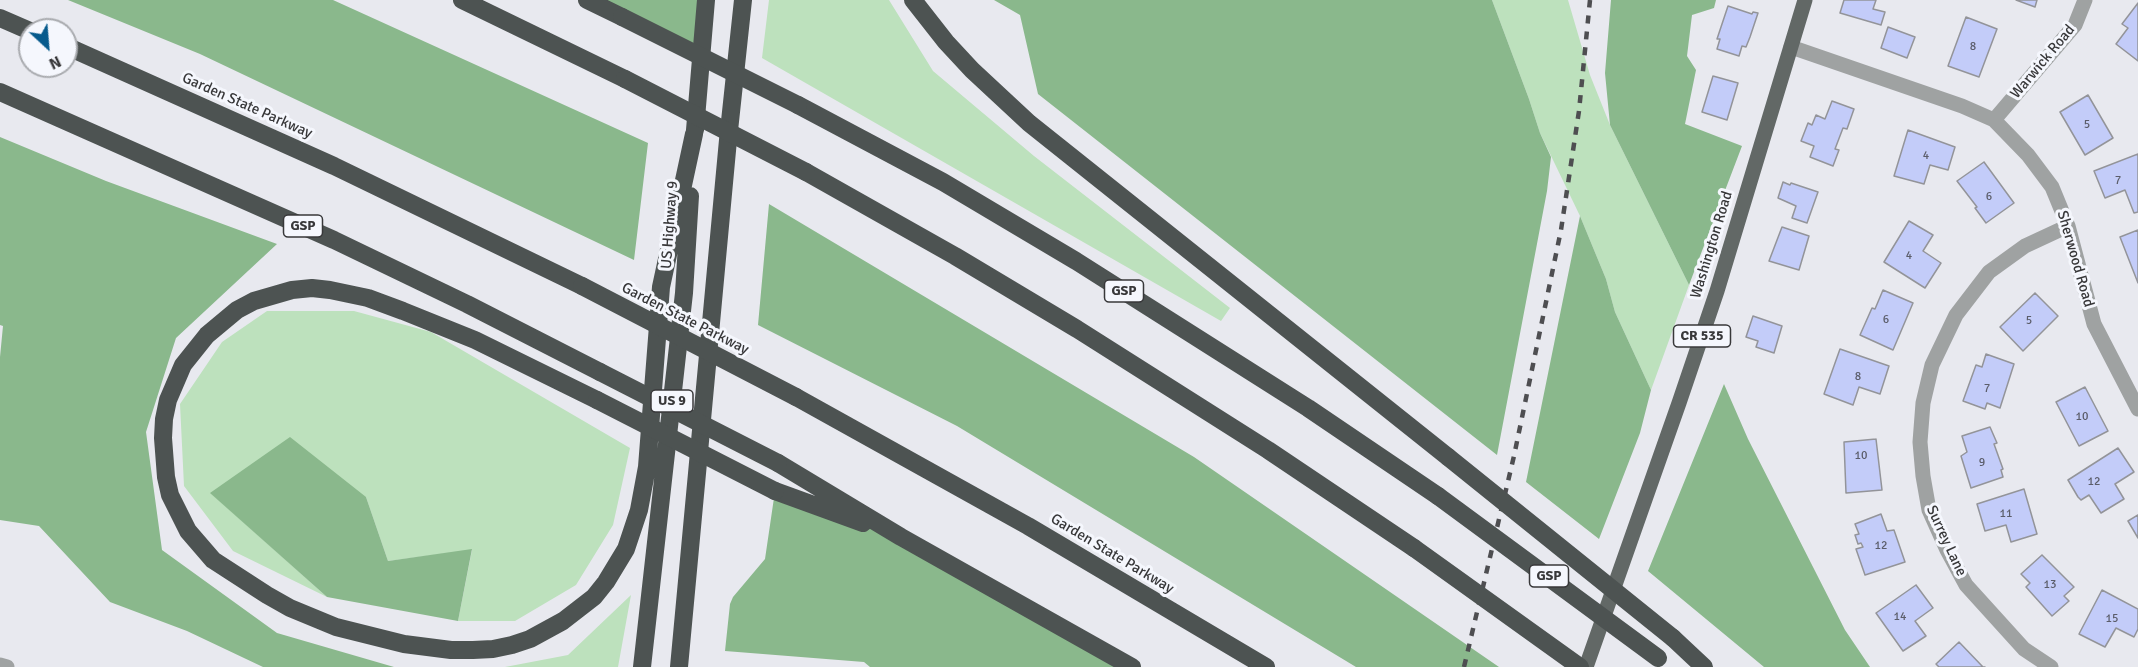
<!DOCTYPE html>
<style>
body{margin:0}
#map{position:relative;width:2138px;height:667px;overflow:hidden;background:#e8e9ef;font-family:Signika,sans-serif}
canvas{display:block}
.north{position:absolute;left:18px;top:18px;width:60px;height:60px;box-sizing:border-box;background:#f5f7fd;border:2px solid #a9abaf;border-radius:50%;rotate:154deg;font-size:16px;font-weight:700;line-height:24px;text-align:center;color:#38383a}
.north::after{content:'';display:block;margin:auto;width:21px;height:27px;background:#065a8c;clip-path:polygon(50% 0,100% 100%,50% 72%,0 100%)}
</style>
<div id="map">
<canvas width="2138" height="667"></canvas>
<div class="north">N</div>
</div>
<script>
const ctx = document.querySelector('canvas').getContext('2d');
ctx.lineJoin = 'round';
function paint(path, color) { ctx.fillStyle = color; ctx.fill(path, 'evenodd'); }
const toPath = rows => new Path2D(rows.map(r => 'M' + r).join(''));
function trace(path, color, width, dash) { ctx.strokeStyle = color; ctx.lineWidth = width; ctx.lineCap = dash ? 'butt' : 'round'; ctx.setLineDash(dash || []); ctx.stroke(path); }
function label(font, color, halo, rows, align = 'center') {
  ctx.font = font + ' Signika,sans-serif'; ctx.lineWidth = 6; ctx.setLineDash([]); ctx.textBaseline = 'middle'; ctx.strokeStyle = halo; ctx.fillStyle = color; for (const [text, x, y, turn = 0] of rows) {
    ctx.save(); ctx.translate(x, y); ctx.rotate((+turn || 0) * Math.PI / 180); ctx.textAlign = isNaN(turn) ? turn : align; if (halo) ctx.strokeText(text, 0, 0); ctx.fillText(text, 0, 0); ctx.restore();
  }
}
const green = toPath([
 [769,0,889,0,933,71,1034,156,1230,308,1221,321,762,58],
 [1492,0,1568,0,1590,75,1610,125,1689,285,1651,390,1615,312,1606,279,1580,216,1540,133,1529,99],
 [267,311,354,311,431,332,630,448,613,525,576,585,515,621,458,621,472,550,388,561,366,497,211,493,327,597,233,551,184,486,180,404,222,342],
 [631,595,618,667,505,667,568,655]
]);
const forest = toPath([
 [68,0,333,0,648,143,634,260,200,54],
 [587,0,706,0,701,59],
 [994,0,1492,0,1529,99,1540,133,1551,157,1547,191,1497,455,1038,94,1020,15],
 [1611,0,1716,0,1714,8,1692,15,1687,56,1696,70,1685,124,1742,146,1689,285,1610,125,1605,73],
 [0,137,106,181,277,244,176,338,146,432,162,550,277,633,394,667,263,667,187,631,110,602,39,526,0,520,0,357,3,326,0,325],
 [769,204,1194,457,1499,667,1356,667,957,426,758,325],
 [1580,216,1606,279,1615,312,1651,390,1640,433,1599,539,1526,482],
 [1724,384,1748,439,1845,630,1870,667,1764,667,1648,571],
 [290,437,366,497,388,561,472,549,458,621,327,597,210,493],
 [775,491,901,537,1132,667,870,667,864,662,725,651,730,604,733,597,765,559]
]);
const building = toPath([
 [1844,0,1876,0,1873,9,1885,12,1881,25,1840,13,1844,0],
 [2016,0,2037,0,2035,7,2016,0],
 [2138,3,2138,61,2116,44,2128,28,2122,24,2138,3],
 [1728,6,1752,14,1753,12,1758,13,1750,37,1746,47,1742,46,1739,56,1717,49,1720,39,1717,39,1728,6],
 [1966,17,1997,29,1979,77,1948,66,1966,17],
 [1888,27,1915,37,1907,58,1881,48,1888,27],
 [1713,76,1738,83,1727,120,1702,112,1713,76],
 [2088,95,2113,138,2085,155,2060,112,2088,95],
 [1832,101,1854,109,1847,129,1843,128,1835,149,1839,150,1833,166,1810,157,1814,146,1801,141,1808,123,1812,125,1816,115,1825,119,1832,101],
 [1908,130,1955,147,1948,170,1930,165,1924,184,1894,176,1908,130],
 [2138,154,2138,212,2134,213,2125,190,2105,198,2094,171,2138,154],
 [1984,162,2014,203,1986,223,1975,208,1977,207,1957,181,1984,162],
 [1783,182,1790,185,1791,183,1818,192,1807,223,1792,218,1796,206,1778,198,1783,182],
 [1909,221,1933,235,1923,251,1941,263,1925,288,1884,262,1909,221],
 [1782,227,1809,236,1799,270,1769,261,1782,227],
 [2138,230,2138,283,2120,237,2138,230],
 [1883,290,1913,303,1893,350,1860,335,1872,308,1875,309,1883,290],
 [2035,293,2058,316,2023,351,2000,327,2035,293],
 [1753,316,1782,326,1774,353,1756,347,1758,341,1746,337,1753,316],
 [1840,349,1889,366,1880,394,1859,387,1853,405,1824,394,1840,349],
 [1986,354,2014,364,2000,408,1987,403,1985,409,1963,401,1976,365,1982,367,1986,354],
 [2085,387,2108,431,2079,446,2056,402,2085,387],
 [1990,427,1997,443,1994,444,2003,469,2001,470,2003,477,1971,488,1961,456,1967,452,1962,436,1990,427],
 [1876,439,1882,490,1846,493,1844,442,1876,439],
 [2118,448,2134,472,2115,484,2124,499,2101,513,2089,495,2081,500,2078,497,2068,480,2118,448],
 [2024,489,2037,534,2011,542,2006,525,1985,531,1977,504,2024,489],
 [1881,514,1887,531,1894,530,1905,562,1865,575,1856,549,1863,547,1861,543,1858,544,1855,535,1859,534,1855,524,1881,514],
 [2138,515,2138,538,2128,521,2138,515],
 [2042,555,2074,587,2064,596,2069,601,2052,616,2026,587,2030,583,2021,574,2042,555],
 [1916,585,1933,608,1915,621,1926,636,1903,651,1876,613,1916,585],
 [2102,590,2138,609,2138,629,2134,637,2116,628,2105,647,2079,634,2102,590],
 [1959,642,1983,667,1985,667,1939,667,1936,664,1959,642]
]);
const street = toPath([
 [1791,47,1962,106,1994,120,2028,155,2052,187,2068,226,2094,324,2138,409],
 [1994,120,2075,25,2085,0],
 [0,665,7,667],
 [2051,667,2024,649,1966,585,1947,550,1929,510,1923,476,1920,442,1923,403,1932,365,1956,315,1989,272,2025,246,2068,226]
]);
const primary = toPath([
 [1586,667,1679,403,1717,291,1805,0]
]);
const highway = toPath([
 [462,0,625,79],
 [587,0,622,17],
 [913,0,946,42,972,70,1029,123,1448,457],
 [0,18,30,31],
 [66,46,334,166,582,286],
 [0,92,334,240,467,304,600,372],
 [798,105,943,182,1076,261,1308,408,1438,496],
 [695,130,706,0],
 [806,172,955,256,1077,329,1268,450,1414,548],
 [796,397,1028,526,1266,667],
 [597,400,475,340,403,311,368,298,330,290,312,288,292,290,254,301,237,310,207,335,183,365,168,400,164,419,163,438,166,477,170,495,188,531,213,560,267,595,290,608,336,627,404,644,451,650,473,650,493,649,512,645,530,639,563,621,594,597,606,582,626,549,639,510,647,467,661,287,694,134],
 [778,463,901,537,1132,667],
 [775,491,863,523],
 [1673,638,1704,667],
 [642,667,684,293,690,196],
 [679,667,728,140,743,0]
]);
const rail = toPath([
 [1464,667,1514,456,1561,230,1579,111,1590,0]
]);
const highwayBridge = toPath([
 [622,17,798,105],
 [625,79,806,172],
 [582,286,796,397],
 [600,372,778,463],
 [597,400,775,491],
 [1448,457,1673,638],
 [1438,496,1658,658],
 [1414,548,1580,667]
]);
const numberNames = [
 ["8",1973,47],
 ["5",2087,125],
 ["4",1926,156],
 ["7",2118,181],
 ["6",1989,197],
 ["4",1909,256],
 ["6",1886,320],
 ["5",2029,321],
 ["8",1858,377],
 ["7",1987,389],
 ["10",2082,417],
 ["10",1861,456],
 ["9",1982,463],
 ["12",2094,482],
 ["11",2006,514],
 ["12",1881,546],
 ["13",2050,585],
 ["14",1900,617],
 ["15",2112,619]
];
const shields = [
 [303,226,39],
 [1124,291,39],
 [1702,336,57],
 [672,401,42],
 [1549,576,39]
];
const shieldNames = [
 ["GSP",303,226],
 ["GSP",1124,291],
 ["CR 535",1702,336],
 ["US 9",672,401],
 ["GSP",1549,576]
];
const streetNames = [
 ["Warwick Road",2043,62,-50],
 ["Garden State Parkway",247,106,24],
 ["US Highway 9",670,225,-86],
 ["Washington Road",1712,245,-73],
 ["Sherwood Road",2075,259,74],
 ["Garden State Parkway",685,319,27],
 ["Surrey Lane",1946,541,65],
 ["Garden State Parkway",1112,554,31]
];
paint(green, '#bde1bd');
paint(forest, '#8ab88c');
paint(building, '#c3ccf9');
trace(building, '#939499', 1.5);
trace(street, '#9fa2a2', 15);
trace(primary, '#626866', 15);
trace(highway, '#4d5352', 18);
trace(rail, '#4e4e51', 4.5, [8, 8]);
trace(highwayBridge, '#4d5352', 18);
label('12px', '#5b5d6a', null, numberNames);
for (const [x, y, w] of shields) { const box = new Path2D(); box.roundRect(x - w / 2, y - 11, w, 22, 4.5); ctx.fillStyle = '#f5f7fd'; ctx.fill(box); trace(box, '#38383a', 1.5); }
label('bold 14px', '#38383a', null, shieldNames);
label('15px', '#38383a', '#f5f7fd', streetNames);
</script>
